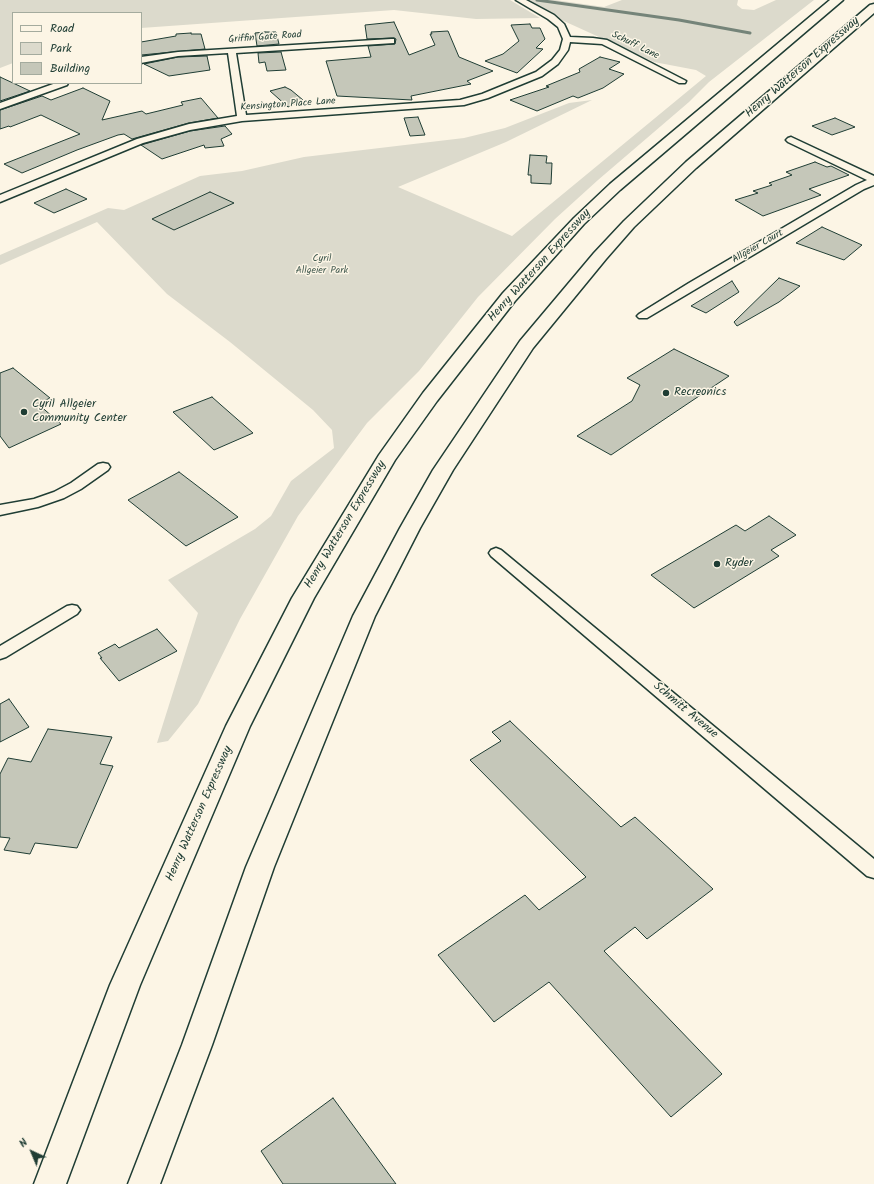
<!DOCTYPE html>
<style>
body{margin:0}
#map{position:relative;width:874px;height:1184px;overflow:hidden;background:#fcf5e5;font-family:Kalam,sans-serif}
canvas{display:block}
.legend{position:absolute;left:12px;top:12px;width:130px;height:72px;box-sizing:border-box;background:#fcf5e5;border:1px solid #a4ab9e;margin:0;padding:5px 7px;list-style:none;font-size:12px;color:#1f3d34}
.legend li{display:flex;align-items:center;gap:8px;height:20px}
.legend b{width:20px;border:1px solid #a4ab9e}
.north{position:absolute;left:12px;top:1132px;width:40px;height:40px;-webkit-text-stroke:3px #fcf5e5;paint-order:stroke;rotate:316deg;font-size:11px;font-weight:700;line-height:16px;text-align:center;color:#1f3d34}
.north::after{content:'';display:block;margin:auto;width:14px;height:18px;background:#1f3d34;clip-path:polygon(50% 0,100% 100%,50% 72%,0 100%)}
</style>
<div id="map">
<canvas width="874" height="1184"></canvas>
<ul class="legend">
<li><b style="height:5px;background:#fcf5e5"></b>Road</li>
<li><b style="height:11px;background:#dcdacc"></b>Park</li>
<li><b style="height:11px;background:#c5c7b9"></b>Building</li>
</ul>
<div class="north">N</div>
</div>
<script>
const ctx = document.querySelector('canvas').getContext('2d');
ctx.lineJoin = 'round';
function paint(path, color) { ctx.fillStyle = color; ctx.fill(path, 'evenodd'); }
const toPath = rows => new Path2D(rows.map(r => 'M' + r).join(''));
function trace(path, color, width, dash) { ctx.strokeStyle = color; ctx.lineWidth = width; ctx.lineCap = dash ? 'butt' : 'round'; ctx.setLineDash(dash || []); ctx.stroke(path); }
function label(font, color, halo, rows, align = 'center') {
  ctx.font = font + ' Kalam,sans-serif'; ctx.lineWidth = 3; ctx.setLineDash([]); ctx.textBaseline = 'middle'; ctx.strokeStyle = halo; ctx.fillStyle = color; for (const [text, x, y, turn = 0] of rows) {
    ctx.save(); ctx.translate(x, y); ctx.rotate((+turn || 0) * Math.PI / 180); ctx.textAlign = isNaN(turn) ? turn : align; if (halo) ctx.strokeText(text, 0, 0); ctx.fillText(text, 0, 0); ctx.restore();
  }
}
const green = toPath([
 [0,0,510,0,540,18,476,19,394,10,141,28,141,13,13,13,13,63,0,68],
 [530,0,555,0,604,7,622,0,738,0,737,5,742,9,754,10,776,0,814,0,709,82,689,102,598,180,555,219,478,297,419,371,367,423,298,516,240,619,198,704,168,741,157,743,198,613,168,580,255,529,271,516,291,481,334,448,332,430,313,410,230,342,167,294,97,222,0,265,0,255,108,208,124,210,200,176,242,171,304,157,464,138,505,128,569,103,592,100,506,142,398,187,512,236,706,76,696,70,654,62,555,17]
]);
const stream = toPath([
 [537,0,679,20,750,33]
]);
const building = toPath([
 [394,22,409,55,435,45,430,34,432,34,431,32,448,31,459,57,493,71,467,81,471,84,411,96,412,100,337,96,326,61,371,57,368,46,395,44,396,39,394,38,367,39,365,25,394,22],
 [530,24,532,28,540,28,545,39,536,48,543,49,517,73,485,61,503,54,519,41,511,25,530,24],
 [265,32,276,32,279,44,257,46,255,33,265,32],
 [191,33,191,34,201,34,205,49,141,55,141,42,176,36,176,34,191,33],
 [281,52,286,70,267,71,265,62,259,63,258,53,281,52],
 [207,56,210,70,169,76,144,64,178,57,207,56],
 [600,57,620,62,609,69,624,74,603,88,578,98,573,96,537,111,510,100,549,87,546,86,580,72,579,69,600,57],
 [0,77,13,83,30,91,0,101,0,77],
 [285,87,291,90,303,100,288,107,270,91,285,87],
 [83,88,110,101,102,120,142,111,146,114,183,105,181,102,201,98,218,118,189,123,132,139,124,134,118,135,77,150,22,173,4,164,80,134,41,115,10,127,9,126,0,129,0,110,42,96,51,100,83,88],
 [418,117,425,135,410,136,404,118,418,117],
 [835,118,855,127,832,135,812,126,835,118],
 [225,126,232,134,221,139,224,146,205,148,204,145,162,159,141,145,190,131,225,126],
 [530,155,547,156,546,163,552,163,551,184,531,183,531,175,528,175,530,155],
 [815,162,827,167,831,166,849,175,809,189,821,195,763,216,735,200,758,193,753,191,772,185,769,183,792,175,786,172,815,162],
 [66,189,87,199,54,213,34,203,66,189],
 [210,192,234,203,174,230,152,219,210,192],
 [822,227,862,245,844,260,796,243,822,227],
 [779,278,800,286,779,302,737,326,734,322,779,278],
 [732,281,739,292,706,313,691,306,732,281],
 [674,349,729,376,611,455,577,436,632,401,640,385,627,378,674,349],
 [13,368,50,398,38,404,61,424,9,448,0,436,0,373,13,368],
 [212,397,221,405,253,433,214,450,173,412,212,397],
 [179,472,238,517,186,546,128,500,179,472],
 [769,516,796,535,771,550,779,556,694,608,651,575,736,525,745,531,769,516],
 [157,629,177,651,119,681,100,658,102,658,98,653,115,644,119,648,157,629],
 [9,699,29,727,0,742,0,704,9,699],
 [510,721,621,827,635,817,713,889,647,939,635,927,604,951,722,1074,671,1117,549,982,494,1022,438,955,525,895,539,910,586,877,470,760,501,741,492,732,510,721],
 [48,729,112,737,100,764,113,766,77,848,35,843,30,854,4,850,10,838,0,837,0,774,8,758,31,762,48,729],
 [333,1098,396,1184,283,1184,261,1151,333,1098]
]);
const street = toPath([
 [516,0,526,0,554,15,564,24,570,37,593,38,607,40,686,81,685,83,679,83,602,44,570,42,568,50,558,64,542,76,488,98,464,105,242,121,190,130,143,143,0,202,0,195,137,139,189,124,237,116,228,53,178,56,141,63,141,57,178,52,391,39,394,39,394,43,236,53,246,115,460,100,482,94,536,72,552,60,560,50,563,39,558,27,548,19,516,0],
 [56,83,68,83,67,85,0,109,0,103,56,83],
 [791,137,874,176,874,185,864,189,647,318,639,318,637,316,639,314,689,283,856,185,867,180,788,142,786,140,788,138,791,137],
 [103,463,108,464,110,467,108,470,81,489,64,498,38,507,0,515,0,505,34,499,54,492,71,483,98,464,103,463],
 [496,548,501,550,874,859,874,878,867,876,491,556,489,553,491,550,496,548],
 [72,605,77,606,80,610,77,614,6,657,0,659,0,646,67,606,72,605]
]);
const highway = toPath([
 [830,0,843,0,620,190,584,224,515,301,437,401,395,460,314,598,250,726,140,985,66,1184,34,1184,110,985,226,726,292,598,379,455,423,393,503,293,574,218,610,184,830,0],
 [874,4,874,13,696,168,634,227,606,259,533,348,453,470,420,528,375,616,274,867,212,1045,160,1184,128,1184,182,1045,246,867,353,616,400,528,433,470,520,341,594,253,624,221,686,162,870,5,874,4]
]);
const markers = [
 [666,393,4,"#1f3d34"],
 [24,412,4,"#1f3d34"],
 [717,564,4,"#1f3d34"]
];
const farStreetnames = [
 ["Griffin Gate Road",265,38,-4],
 ["Schuff Lane",635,46,26],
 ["Kensington Place Lane",288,105,-4],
 ["Allgeier Court",758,247,-30]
];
const farParknames = [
 ["Cyril",322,259],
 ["Allgeier Park",322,271]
];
const streetNames = [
 ["Henry Watterson Expressway",803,68,-41],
 ["Henry Watterson Expressway",540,266,-48],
 ["Henry Watterson Expressway",346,525,-59],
 ["Schmitt Avenue",685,711,40],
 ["Henry Watterson Expressway",200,814,-66]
];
const poiNames = [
 ["Recreonics",674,393],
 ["Cyril Allgeier",32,405],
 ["Community Center",32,419],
 ["Ryder",725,564]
];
paint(green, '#dcdacc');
trace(stream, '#758479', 3);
paint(building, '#c5c7b9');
trace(building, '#1f3d34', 1);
trace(street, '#1f3d34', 3);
trace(highway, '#1f3d34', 3);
paint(street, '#fcf5e5');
paint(highway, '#fcf5e5');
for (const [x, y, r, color] of markers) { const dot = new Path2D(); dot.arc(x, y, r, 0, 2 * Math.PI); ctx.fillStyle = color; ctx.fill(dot); trace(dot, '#fcf5e5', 1.5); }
label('10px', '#1f3d34', '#fcf5e5', farStreetnames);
label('10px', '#455c52', '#fcf5e5', farParknames);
label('12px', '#1f3d34', '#fcf5e5', streetNames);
label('12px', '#1f3d34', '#fcf5e5', poiNames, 'left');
</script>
